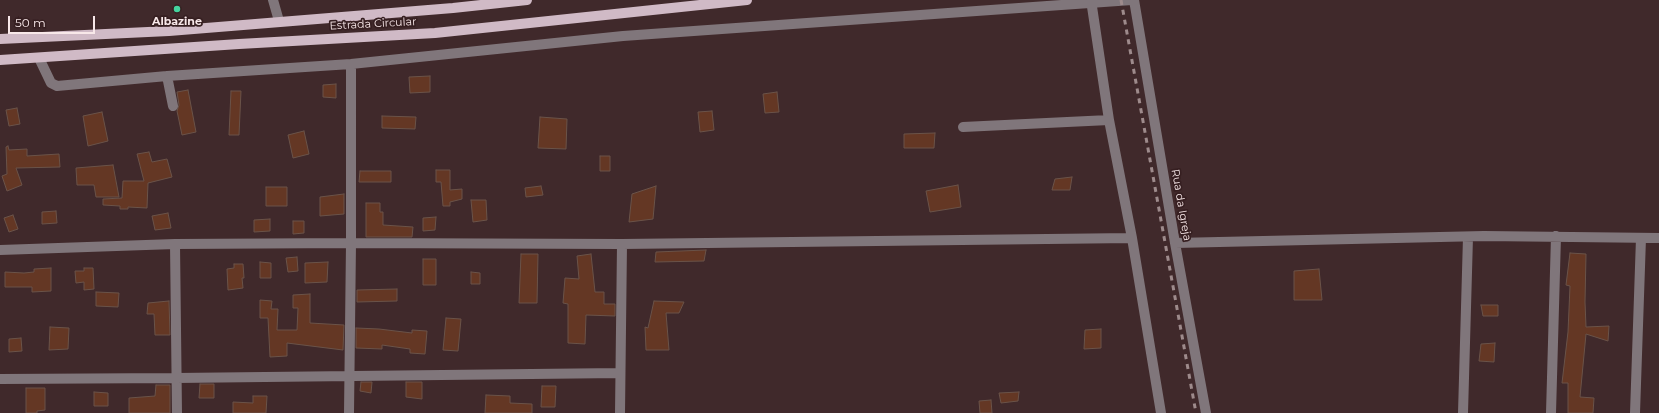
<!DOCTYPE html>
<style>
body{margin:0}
#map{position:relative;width:1659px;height:413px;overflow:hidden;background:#40292b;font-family:Montserrat,sans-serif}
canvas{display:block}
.scale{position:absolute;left:8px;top:16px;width:87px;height:18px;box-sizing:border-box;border:2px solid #f8e8e9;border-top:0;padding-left:5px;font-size:12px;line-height:14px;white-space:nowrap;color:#f8e8e9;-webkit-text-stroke:3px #361f21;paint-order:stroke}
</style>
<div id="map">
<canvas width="1659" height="413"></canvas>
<div class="scale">50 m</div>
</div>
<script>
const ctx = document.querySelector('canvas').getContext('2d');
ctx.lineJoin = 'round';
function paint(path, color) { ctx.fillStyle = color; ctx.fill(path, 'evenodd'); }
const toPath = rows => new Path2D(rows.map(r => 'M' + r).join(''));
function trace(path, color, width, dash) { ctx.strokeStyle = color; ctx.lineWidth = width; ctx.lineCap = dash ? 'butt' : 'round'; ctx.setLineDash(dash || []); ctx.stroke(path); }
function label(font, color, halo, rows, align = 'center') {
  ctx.font = font + ' Montserrat,sans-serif'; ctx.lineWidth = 3.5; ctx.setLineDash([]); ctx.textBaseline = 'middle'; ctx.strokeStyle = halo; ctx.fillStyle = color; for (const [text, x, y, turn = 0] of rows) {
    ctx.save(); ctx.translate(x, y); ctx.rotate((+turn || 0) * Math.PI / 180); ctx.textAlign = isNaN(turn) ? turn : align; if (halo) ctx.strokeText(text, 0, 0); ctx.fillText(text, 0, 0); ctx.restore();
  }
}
const building = toPath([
 [430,76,430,92,410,93,409,77,430,76],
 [336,84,336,98,323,97,323,85,336,84],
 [188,90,196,132,182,135,177,111,179,105,177,92,188,90],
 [231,91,241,91,239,135,229,135,231,91],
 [777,92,779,112,765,113,763,94,777,92],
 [17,108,20,124,9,126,6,110,17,108],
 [712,111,714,130,700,132,698,112,712,111],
 [102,112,108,141,88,146,83,116,102,112],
 [382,116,416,117,415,129,382,128,382,116],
 [540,117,567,119,566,149,538,148,540,117],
 [304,131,309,154,293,158,288,135,304,131],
 [935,133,934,148,904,148,904,134,935,133],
 [8,146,9,150,27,149,27,156,59,154,60,167,16,168,22,185,7,191,2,176,7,174,6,147,8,146],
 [149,152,152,162,167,159,172,177,148,183,147,208,128,207,128,209,120,209,120,206,103,205,103,199,122,198,123,181,144,181,137,154,149,152],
 [600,156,610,156,610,171,600,171,600,156],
 [113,165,119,197,96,197,94,185,77,185,76,168,113,165],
 [436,170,450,170,450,190,462,189,462,199,450,202,450,206,443,206,441,182,436,182,436,170],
 [360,171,391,171,391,182,359,182,360,171],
 [1072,177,1070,190,1052,190,1055,179,1072,177],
 [958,185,961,207,930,212,926,191,958,185],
 [541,186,543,195,526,197,525,188,541,186],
 [656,186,653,219,629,222,632,194,656,186],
 [266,187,287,187,287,206,266,206,266,187],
 [344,194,344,214,320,216,320,197,344,194],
 [471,200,486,200,487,220,473,222,471,200],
 [366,203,380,203,380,212,383,212,383,225,413,227,412,237,366,237,366,203],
 [56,211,57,223,42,224,42,212,56,211],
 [168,213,171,228,155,230,152,216,168,213],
 [13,215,18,229,9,232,4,218,13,215],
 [436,217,435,230,423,231,423,218,436,217],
 [270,219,270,231,254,232,254,220,270,219],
 [293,221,304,221,304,233,293,234,293,221],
 [706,250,704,261,655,262,656,252,706,250],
 [1570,253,1586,254,1585,302,1586,327,1609,326,1608,341,1586,334,1580,397,1594,398,1593,413,1568,413,1568,383,1562,383,1568,332,1570,286,1566,285,1570,253],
 [521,254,538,254,537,303,519,303,521,254],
 [591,254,595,292,604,292,604,304,615,304,615,316,586,315,585,344,568,343,568,304,563,303,565,278,579,279,577,256,591,254],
 [297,257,298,271,288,272,286,258,297,257],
 [423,259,436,259,436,285,423,285,423,259],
 [260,262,271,263,271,278,260,278,260,262],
 [328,262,327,282,305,283,305,263,328,262],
 [234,264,243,264,244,278,242,278,243,288,228,290,227,269,234,268,234,264],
 [51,268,51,291,32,292,32,287,5,287,5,272,24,273,34,272,34,269,51,268],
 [84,268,93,268,94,289,84,290,84,282,76,283,75,271,84,271,84,268],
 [1319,269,1322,300,1294,300,1294,271,1319,269],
 [471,272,480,273,480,284,471,284,471,272],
 [397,289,397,301,357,302,357,290,397,289],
 [96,292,119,293,118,307,96,306,96,292],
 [310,294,310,323,344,325,343,350,287,343,287,356,270,357,268,318,260,318,260,300,272,301,271,309,278,309,277,330,297,330,298,308,293,308,293,295,310,294],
 [169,301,170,335,155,335,154,314,147,314,148,303,169,301],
 [654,301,684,302,679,313,666,313,669,350,646,350,645,327,648,328,654,301],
 [1481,305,1498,305,1498,316,1483,316,1481,305],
 [446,318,461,319,458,351,443,350,446,318],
 [50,327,69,328,68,349,49,350,50,327],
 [356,328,379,329,412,333,412,330,427,331,425,354,410,353,410,349,382,345,382,349,356,348,356,328],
 [1101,329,1101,348,1084,349,1085,330,1101,329],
 [21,338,22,351,9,352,9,339,21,338],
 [1495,343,1494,362,1479,361,1481,344,1495,343],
 [361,382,372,382,371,393,360,391,361,382],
 [406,382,422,382,422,399,406,397,406,382],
 [200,384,214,384,214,398,199,398,200,384],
 [156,385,170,385,170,413,129,413,129,398,155,396,156,385],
 [542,386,556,386,555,407,541,407,542,386],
 [26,388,45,388,45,410,37,411,37,413,26,413,26,388],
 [94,392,108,393,108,406,94,406,94,392],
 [1019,392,1018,401,1001,403,999,393,1019,392],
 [486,395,510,396,510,403,532,404,532,413,485,413,486,395],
 [253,396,267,396,266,413,233,413,233,402,253,403,253,396],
 [991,400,992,413,980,413,979,401,991,400]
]);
const minor = toPath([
 [273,0,279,21],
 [1091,0,1109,120,1132,238,1161,413],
 [1134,0,1175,243,1206,413],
 [39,58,51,83,57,86,167,76,351,64,623,36,1132,0],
 [167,76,173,106],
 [963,127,1109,120],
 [1175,243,1484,236,1659,238],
 [175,244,177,413],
 [0,250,175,244,351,243,622,244,1132,238],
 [0,379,176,378,620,373],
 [349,413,351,243,351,64],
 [620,413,622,244],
 [1463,413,1468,237],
 [1551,413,1556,236],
 [1635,413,1641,238]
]);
const major = toPath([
 [0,39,169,31,453,8,527,0],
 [0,60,239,44,435,33,747,0]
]);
const rail = toPath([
 [1121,0,1196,413]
]);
const markers = [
 [177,9,4,"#45d49f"]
];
const poiNames = [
 ["Albazine",177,22]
];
const streetNames = [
 ["Estrada Circular",373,24,-3],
 ["Rua da Igreja",1181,205,80]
];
paint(building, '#643724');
trace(building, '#6a5349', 1);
trace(minor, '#80767b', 10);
trace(major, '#d0bac6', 10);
trace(rail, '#9e8b8c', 3, [5, 5]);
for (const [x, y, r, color] of markers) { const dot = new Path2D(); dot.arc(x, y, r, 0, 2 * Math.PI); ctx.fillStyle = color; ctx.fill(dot); trace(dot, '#361f21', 1.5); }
label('bold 11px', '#f8e8e9', '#361f21', poiNames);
label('11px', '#f8e8e9', '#361f21', streetNames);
</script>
